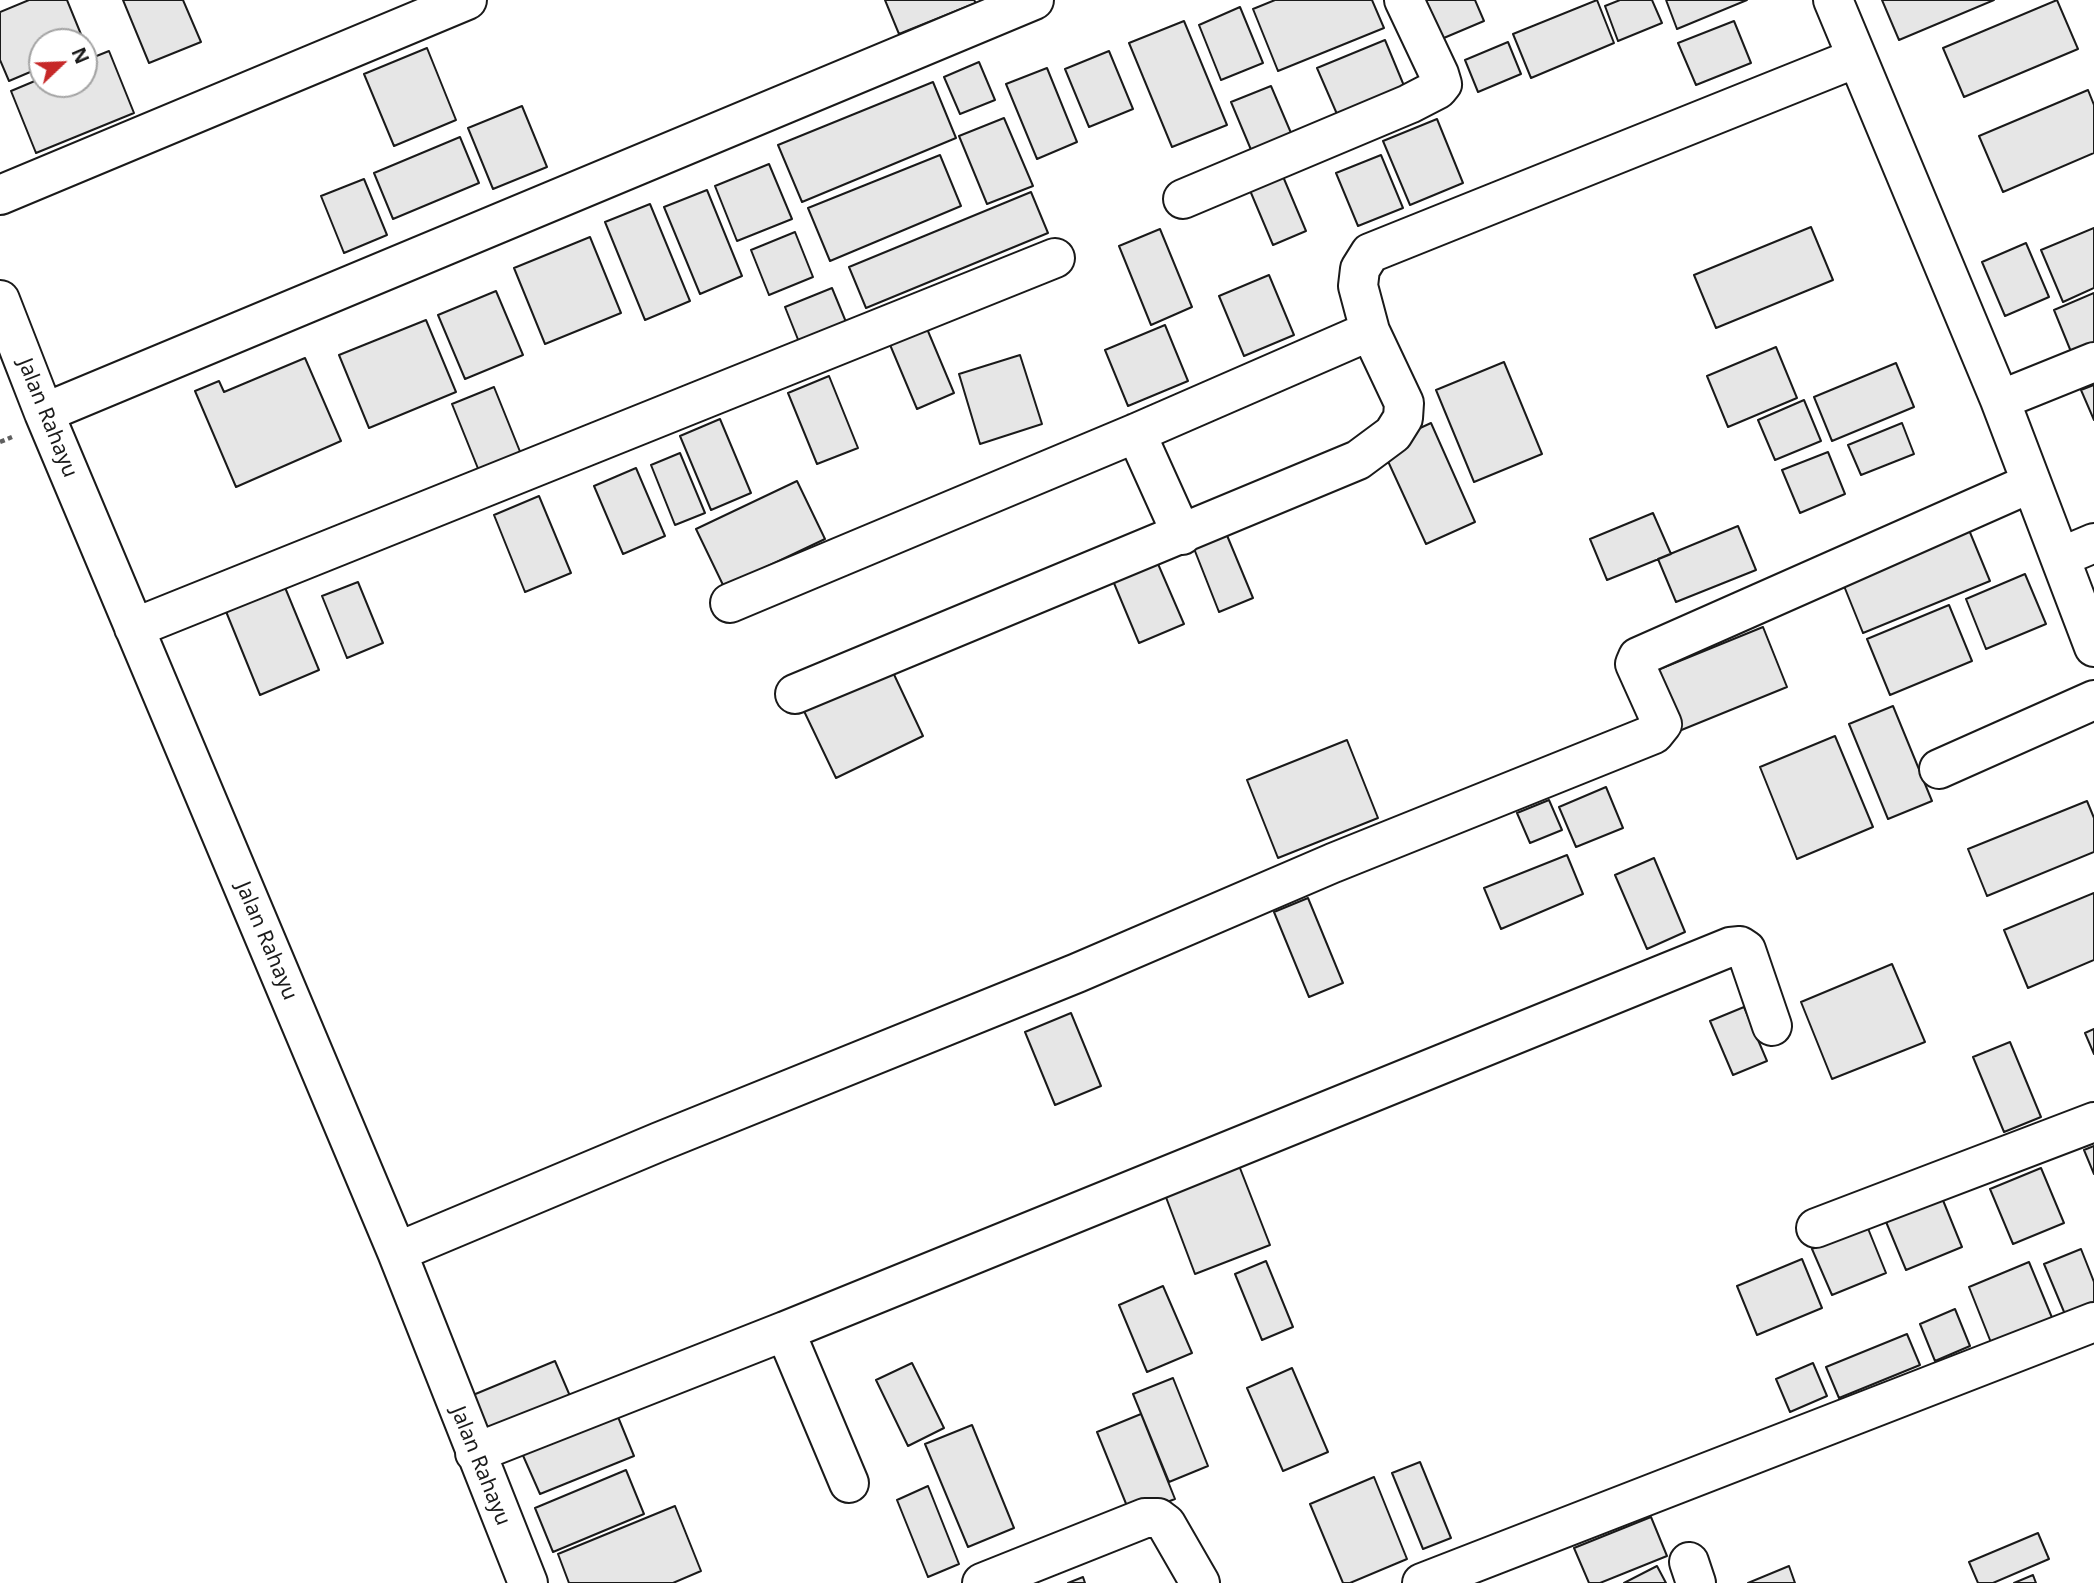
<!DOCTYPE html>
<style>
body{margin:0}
#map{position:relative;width:2094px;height:1583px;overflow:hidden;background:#fff;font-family:"Noto Sans",sans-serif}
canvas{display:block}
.north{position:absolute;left:28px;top:28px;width:70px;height:70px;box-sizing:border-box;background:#fff;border:2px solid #a3a3a3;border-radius:50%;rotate:67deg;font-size:19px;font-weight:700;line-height:28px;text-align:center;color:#1a1a1a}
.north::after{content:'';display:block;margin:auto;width:24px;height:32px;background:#c62828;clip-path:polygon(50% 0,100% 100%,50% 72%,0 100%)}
</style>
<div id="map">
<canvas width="2094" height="1583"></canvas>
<div class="north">N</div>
</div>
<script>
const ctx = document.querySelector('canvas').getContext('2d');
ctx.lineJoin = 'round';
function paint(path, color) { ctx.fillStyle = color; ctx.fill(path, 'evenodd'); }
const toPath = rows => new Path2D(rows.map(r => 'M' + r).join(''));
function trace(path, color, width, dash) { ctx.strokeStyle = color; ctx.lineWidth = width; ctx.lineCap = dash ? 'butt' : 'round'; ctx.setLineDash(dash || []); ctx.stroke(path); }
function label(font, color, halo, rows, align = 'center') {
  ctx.font = font + ' "Noto Sans",sans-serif'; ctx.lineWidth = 5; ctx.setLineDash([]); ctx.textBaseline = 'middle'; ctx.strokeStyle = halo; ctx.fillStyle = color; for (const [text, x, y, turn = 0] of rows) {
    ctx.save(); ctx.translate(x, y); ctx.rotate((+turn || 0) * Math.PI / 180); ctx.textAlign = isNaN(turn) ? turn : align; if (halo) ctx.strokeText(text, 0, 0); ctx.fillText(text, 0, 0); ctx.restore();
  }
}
const building = toPath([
 [29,0,67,0,87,49,84,50,84,42,42,42,42,67,9,81,0,60,0,12,29,0],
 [123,0,183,0,201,42,149,63,123,0],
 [885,0,974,0,976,3,899,34,885,0],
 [1275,0,1372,0,1384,28,1278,71,1253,9,1275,0],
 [1414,0,1475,0,1484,21,1432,43,1414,0],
 [1597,0,1614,43,1531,78,1513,34,1597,0],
 [1620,0,1652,0,1662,23,1618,41,1605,6,1620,0],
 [1666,0,1747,0,1677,29,1666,0],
 [1882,0,1994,0,1899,40,1882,0],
 [2057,0,2078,49,1964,97,1943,48,2057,0],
 [1240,7,1263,63,1221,80,1199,25,1240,7],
 [1184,21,1227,125,1172,147,1129,43,1184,21],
 [1734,21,1751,63,1696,85,1678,43,1734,21],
 [1385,40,1407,93,1340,121,1317,68,1385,40],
 [1508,42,1521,74,1478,92,1465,60,1508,42],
 [427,48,456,120,394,146,364,74,427,48],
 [109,51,134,113,36,153,11,91,42,78,42,84,84,84,84,61,109,51],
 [1109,51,1133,109,1089,127,1065,69,1109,51],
 [979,62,995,100,960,114,944,77,979,62],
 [1047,68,1077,142,1037,159,1006,84,1047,68],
 [933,82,956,138,802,202,778,145,933,82],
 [1271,86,1297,147,1257,164,1231,102,1271,86],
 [2088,90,2094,105,2094,153,2003,192,1979,136,2088,90],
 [522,106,547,167,493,189,468,128,522,106],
 [1004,118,1033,186,987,204,959,136,1004,118],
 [1437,119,1463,183,1410,205,1383,141,1437,119],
 [460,137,479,183,393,219,374,173,460,137],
 [940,155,961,206,830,261,808,208,940,155],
 [1381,155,1403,208,1358,226,1336,173,1381,155],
 [769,164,792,219,737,241,715,186,769,164],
 [1279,167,1306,231,1273,245,1246,181,1279,167],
 [364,179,387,235,344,253,321,196,364,179],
 [707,190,742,276,700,294,664,207,707,190],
 [1031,192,1048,233,866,308,849,267,1031,192],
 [650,204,690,301,645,320,605,222,650,204],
 [1811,227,1833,280,1716,328,1694,275,1811,227],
 [2094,228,2094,288,2063,302,2041,250,2094,228],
 [1160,229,1192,307,1151,325,1119,246,1160,229],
 [795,232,813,277,769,295,751,250,795,232],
 [590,237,621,313,545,344,514,268,590,237],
 [2026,243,2049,297,2005,316,1982,262,2026,243],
 [1269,275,1294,335,1244,356,1219,296,1269,275],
 [832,288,846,322,799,342,785,307,832,288],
 [496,291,523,355,465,379,438,315,496,291],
 [2094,293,2094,351,2074,359,2054,310,2094,293],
 [426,320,456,392,369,428,339,355,426,320],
 [925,324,954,393,917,409,888,340,925,324],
 [1165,325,1188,381,1128,406,1105,350,1165,325],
 [1776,347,1797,398,1728,427,1707,376,1776,347],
 [1020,355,1042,424,980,444,959,374,1020,355],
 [305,358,341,441,236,487,195,391,219,381,224,392,305,358],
 [1504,362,1542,454,1474,482,1436,390,1504,362],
 [1896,363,1914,407,1832,441,1814,397,1896,363],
 [829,376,858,448,817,464,788,393,829,376],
 [2094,385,2094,420,2081,390,2094,385],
 [494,387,521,454,479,471,452,404,494,387],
 [1804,400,1821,441,1775,460,1758,420,1804,400],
 [720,419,751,493,711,510,680,436,720,419],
 [1431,423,1475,522,1426,544,1381,446,1431,423],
 [1902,423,1914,454,1861,475,1848,445,1902,423],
 [1828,452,1845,494,1800,513,1782,470,1828,452],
 [680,453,705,513,675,525,651,465,680,453],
 [636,468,665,536,623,554,594,486,636,468],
 [797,481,825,539,724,587,696,529,797,481],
 [539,496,571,573,525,592,494,515,539,496],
 [1653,513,1671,554,1607,580,1590,539,1653,513],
 [1738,526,1756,570,1676,602,1658,559,1738,526],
 [1969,530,1990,581,1863,633,1842,581,1969,530],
 [1226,533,1253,598,1219,612,1193,546,1226,533],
 [1155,557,1184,624,1139,643,1111,576,1155,557],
 [2025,574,2046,624,1986,649,1966,599,2025,574],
 [358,582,383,643,347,658,322,596,358,582],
 [284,585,319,670,260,695,225,609,284,585],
 [1949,605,1972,661,1890,695,1867,639,1949,605],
 [1763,627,1787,687,1679,731,1655,671,1763,627],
 [890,666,923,736,836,778,803,709,890,666],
 [1893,706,1932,801,1888,819,1849,724,1893,706],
 [1835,736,1873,827,1797,859,1760,767,1835,736],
 [1347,740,1378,818,1278,858,1247,780,1347,740],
 [1606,787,1623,828,1576,847,1559,807,1606,787],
 [1549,800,1562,830,1530,843,1517,813,1549,800],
 [2087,801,2094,818,2094,852,1987,896,1968,849,2087,801],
 [1567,855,1583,894,1501,929,1484,888,1567,855],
 [1654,858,1685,932,1647,949,1615,875,1654,858],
 [2094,893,2094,960,2028,988,2004,930,2094,893],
 [1308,898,1343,983,1309,997,1274,912,1308,898],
 [1892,964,1925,1042,1832,1079,1801,1002,1892,964],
 [1744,1007,1767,1061,1733,1075,1710,1021,1744,1007],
 [1071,1013,1101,1086,1055,1105,1025,1032,1071,1013],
 [2094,1029,2094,1054,2085,1033,2094,1029],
 [2010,1042,2041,1117,2004,1132,1973,1057,2010,1042],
 [2094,1146,2094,1174,2084,1150,2094,1146],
 [1238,1163,1270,1245,1195,1274,1164,1192,1238,1163],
 [2041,1168,2064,1223,2013,1244,1990,1189,2041,1168],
 [1940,1193,1962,1247,1906,1270,1884,1217,1940,1193],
 [1867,1226,1886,1273,1832,1295,1812,1249,1867,1226],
 [2081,1249,2094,1282,2094,1307,2067,1319,2044,1264,2081,1249],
 [1802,1259,1822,1308,1757,1335,1737,1286,1802,1259],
 [1266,1261,1293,1327,1262,1340,1235,1274,1266,1261],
 [2029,1262,2053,1320,1992,1345,1969,1287,2029,1262],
 [1163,1286,1192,1353,1147,1372,1119,1305,1163,1286],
 [1955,1309,1970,1346,1935,1361,1920,1324,1955,1309],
 [1907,1334,1920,1365,1839,1398,1826,1367,1907,1334],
 [555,1361,570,1396,487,1431,473,1395,555,1361],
 [912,1363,944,1428,908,1446,876,1380,912,1363],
 [1813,1363,1827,1396,1790,1412,1776,1379,1813,1363],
 [1292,1368,1328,1452,1283,1471,1247,1388,1292,1368],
 [1173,1378,1208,1466,1169,1482,1133,1394,1173,1378],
 [616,1412,634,1456,540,1494,521,1451,616,1412],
 [1141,1414,1175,1499,1131,1516,1097,1432,1141,1414],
 [972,1425,1014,1528,968,1547,925,1444,972,1425],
 [1420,1462,1451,1538,1423,1549,1392,1473,1420,1462],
 [626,1470,644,1514,553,1552,535,1508,626,1470],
 [1374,1477,1407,1559,1350,1583,1343,1583,1310,1504,1374,1477],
 [928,1486,959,1564,928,1577,897,1500,928,1486],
 [675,1506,701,1571,673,1583,569,1583,558,1554,675,1506],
 [1651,1517,1667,1556,1600,1583,1589,1583,1574,1548,1651,1517],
 [2038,1533,2049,1559,1993,1583,1978,1583,1969,1562,2038,1533],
 [1657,1566,1666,1583,1624,1583,1657,1566],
 [1789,1566,1795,1583,1748,1583,1789,1566],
 [2033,1575,2036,1583,2014,1583,2033,1575],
 [1083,1577,1085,1583,1068,1583,1083,1577]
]);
const path = toPath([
 [0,442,12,437]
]);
const minor = toPath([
 [1833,0,2000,400,2094,647],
 [0,195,467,0],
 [1183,199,1409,104,1438,89,1442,84,1439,74,1404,0],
 [0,300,44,413,397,1252,528,1583],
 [2000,400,2094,362],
 [44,413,1034,0],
 [1136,433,1182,535],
 [2061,557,2094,543],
 [730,603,1136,433,1370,331],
 [134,628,1055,258],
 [795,694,1358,460,1393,434,1403,418,1404,403,1370,331,1358,286,1360,269,1370,253,1856,58],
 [1939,769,2094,700],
 [1816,1228,2094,1122],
 [397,1252,659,1142,1077,973,1333,863,1654,734,1662,724,1635,664,1638,657,2031,483],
 [785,1331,1730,947,1740,946,1746,950,1772,1026],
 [475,1453,785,1331,849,1483],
 [1689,1562,1696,1583],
 [982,1583,1145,1518,1158,1518,1166,1524,1200,1583],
 [1422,1583,2094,1322]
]);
const streetNames = [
 ["Jalan Rahayu",47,418,68],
 ["Jalan Rahayu",266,941,67],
 ["Jalan Rahayu",480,1466,68]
];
paint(building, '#e6e6e6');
trace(building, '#1a1a1a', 2);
trace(minor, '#1a1a1a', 42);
trace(path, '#5f5f5f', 4.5, [5, 3.5]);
trace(minor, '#fff', 38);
label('21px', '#1a1a1a', '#fff', streetNames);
</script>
